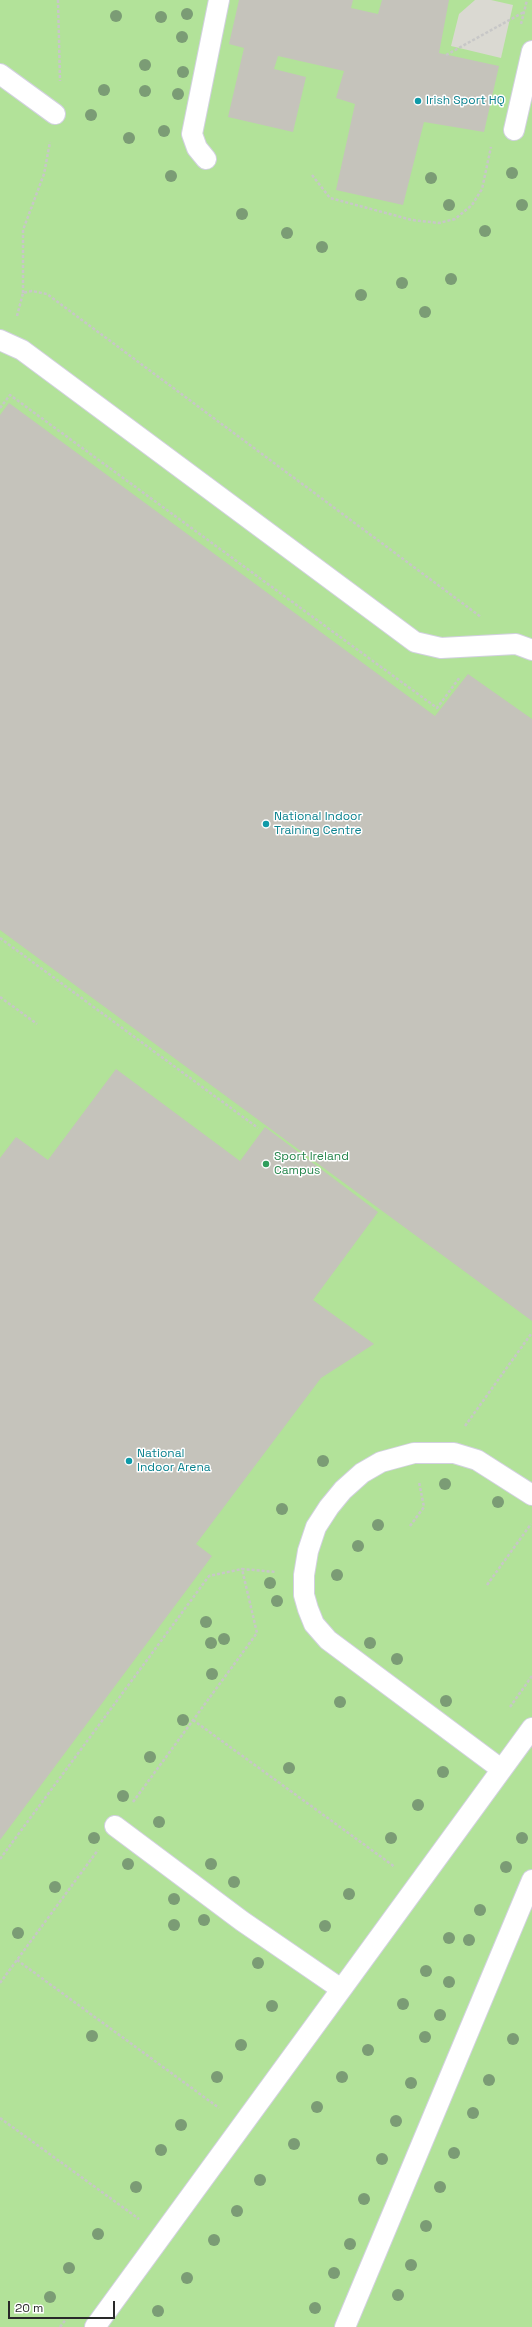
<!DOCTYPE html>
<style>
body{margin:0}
#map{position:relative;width:532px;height:2327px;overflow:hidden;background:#eae7db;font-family:"Space Grotesk",sans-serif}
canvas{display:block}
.scale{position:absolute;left:8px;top:2301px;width:107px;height:18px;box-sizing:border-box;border:2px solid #292929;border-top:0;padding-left:5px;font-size:12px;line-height:14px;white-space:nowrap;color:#292929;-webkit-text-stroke:3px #fff;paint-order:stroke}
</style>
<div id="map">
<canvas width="532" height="2327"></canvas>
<div class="scale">20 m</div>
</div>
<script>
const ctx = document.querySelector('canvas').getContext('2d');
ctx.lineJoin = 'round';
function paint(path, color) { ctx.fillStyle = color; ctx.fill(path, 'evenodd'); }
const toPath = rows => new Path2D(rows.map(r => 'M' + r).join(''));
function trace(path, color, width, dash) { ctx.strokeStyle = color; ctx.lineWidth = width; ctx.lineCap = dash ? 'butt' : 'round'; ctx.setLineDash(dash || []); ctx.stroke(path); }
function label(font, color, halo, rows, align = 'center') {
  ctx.font = font + ' "Space Grotesk",sans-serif'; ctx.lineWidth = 3; ctx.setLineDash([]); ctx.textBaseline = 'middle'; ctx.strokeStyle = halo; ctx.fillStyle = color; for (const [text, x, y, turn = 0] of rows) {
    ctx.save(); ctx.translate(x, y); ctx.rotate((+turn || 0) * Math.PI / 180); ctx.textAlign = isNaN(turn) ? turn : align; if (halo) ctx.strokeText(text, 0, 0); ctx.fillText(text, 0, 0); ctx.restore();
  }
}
const pitch = toPath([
 [0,0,532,0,532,2327,0,2327]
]);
const plaza = toPath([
 [475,0,491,0,513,5,501,58,451,46,459,14]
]);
const building = toPath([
 [239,0,353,0,351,8,378,14,382,0,449,0,439,53,499,66,484,132,424,122,403,205,336,190,355,104,336,98,344,71,278,56,274,69,306,77,293,132,228,117,244,48,229,44],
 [9,403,435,716,468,674,532,719,532,1321,0,930,0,415],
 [116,1069,240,1161,265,1127,378,1212,313,1300,374,1344,321,1378,196,1544,212,1556,0,1840,0,1158,16,1137,48,1160]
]);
const path = toPath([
 [58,0,60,81],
 [521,24,527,0],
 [446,55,524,12],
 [312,175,330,198,412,220,439,223,455,219,472,205,482,189,491,147],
 [23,293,23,230,44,174,50,142],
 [17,316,23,293,32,291,47,294,481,617],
 [0,408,10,395,437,708,460,677],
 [0,938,258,1128],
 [0,997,37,1024],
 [465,1426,531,1334],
 [410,1526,424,1507,419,1482],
 [487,1585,531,1524],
 [510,1707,532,1676],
 [193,1720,395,1867],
 [133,1802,257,1633,242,1569,276,1572],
 [0,1859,209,1576,242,1569],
 [17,1960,219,2108],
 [0,1983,98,1850],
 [0,2118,139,2219],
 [60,2327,67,2318]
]);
const lane = toPath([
 [0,74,55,114],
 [514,130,532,51],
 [206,159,197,148,192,134,219,0],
 [0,340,22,350,415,642,441,648,516,644,532,650],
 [501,1769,328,1640,314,1624,308,1609,304,1595,304,1575,308,1551,316,1527,329,1507,343,1490,362,1473,381,1462,414,1453,454,1453,477,1460,532,1495],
 [115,1826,242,1921,341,1989],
 [95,2327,532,1728],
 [345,2327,532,1880]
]);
const trees = [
 [187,14],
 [116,16],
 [161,17],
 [182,37],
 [145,65],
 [183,72],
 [104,90],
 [145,91],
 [178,94],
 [91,115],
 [164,131],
 [129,138],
 [512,173],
 [171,176],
 [431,178],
 [449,205],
 [522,205],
 [242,214],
 [485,231],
 [287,233],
 [322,247],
 [451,279],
 [402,283],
 [361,295],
 [425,312],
 [323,1461],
 [445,1484],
 [498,1502],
 [282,1509],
 [378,1525],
 [358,1546],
 [337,1575],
 [270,1583],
 [277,1601],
 [206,1622],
 [224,1639],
 [211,1643],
 [370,1643],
 [397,1659],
 [212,1674],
 [446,1701],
 [340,1702],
 [183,1720],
 [150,1757],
 [289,1768],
 [443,1772],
 [123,1796],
 [418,1805],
 [159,1822],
 [94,1838],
 [391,1838],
 [522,1838],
 [128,1864],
 [211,1864],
 [506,1867],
 [234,1882],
 [55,1887],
 [349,1894],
 [174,1899],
 [480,1910],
 [204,1920],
 [174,1925],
 [325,1926],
 [18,1933],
 [449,1938],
 [469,1940],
 [258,1963],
 [426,1971],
 [449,1982],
 [403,2004],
 [272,2006],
 [440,2015],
 [92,2036],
 [425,2037],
 [513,2039],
 [241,2045],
 [368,2050],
 [217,2077],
 [342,2077],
 [489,2080],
 [411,2083],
 [317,2107],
 [473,2113],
 [396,2121],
 [181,2125],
 [294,2144],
 [161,2150],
 [454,2153],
 [382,2159],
 [260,2180],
 [136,2187],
 [440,2187],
 [364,2199],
 [237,2211],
 [426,2226],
 [98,2234],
 [214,2240],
 [350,2244],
 [411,2265],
 [69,2268],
 [334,2273],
 [187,2278],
 [398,2295],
 [50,2297],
 [315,2308],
 [158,2311]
];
const markers = [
 [418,101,4,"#0f9aa8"],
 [266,824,4,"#0f9aa8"],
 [266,1164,4,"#2e9e5b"],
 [129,1461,4,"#0f9aa8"]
];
const cultureNames = [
 ["Irish Sport HQ",426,101],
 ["National Indoor",274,817],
 ["Training Centre",274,831],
 ["National",137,1454],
 ["Indoor Arena",137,1468]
];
const leisureNames = [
 ["Sport Ireland",274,1157],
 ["Campus",274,1171]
];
paint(pitch, '#b2e299');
paint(plaza, '#dad9d2');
paint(building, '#c5c3bb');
trace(lane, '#d2d1e0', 22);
trace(path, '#c7c7c7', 2.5, [3, 2]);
trace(lane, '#fff', 20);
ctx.fillStyle = '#7b9c75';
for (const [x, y] of trees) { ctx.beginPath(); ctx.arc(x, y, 6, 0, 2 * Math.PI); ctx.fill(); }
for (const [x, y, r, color] of markers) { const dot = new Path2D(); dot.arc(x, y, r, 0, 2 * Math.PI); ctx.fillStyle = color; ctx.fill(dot); trace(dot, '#fff', 1.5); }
label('12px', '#0d838f', '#fff', cultureNames, 'left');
label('12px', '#27864d', '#fff', leisureNames, 'left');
</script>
